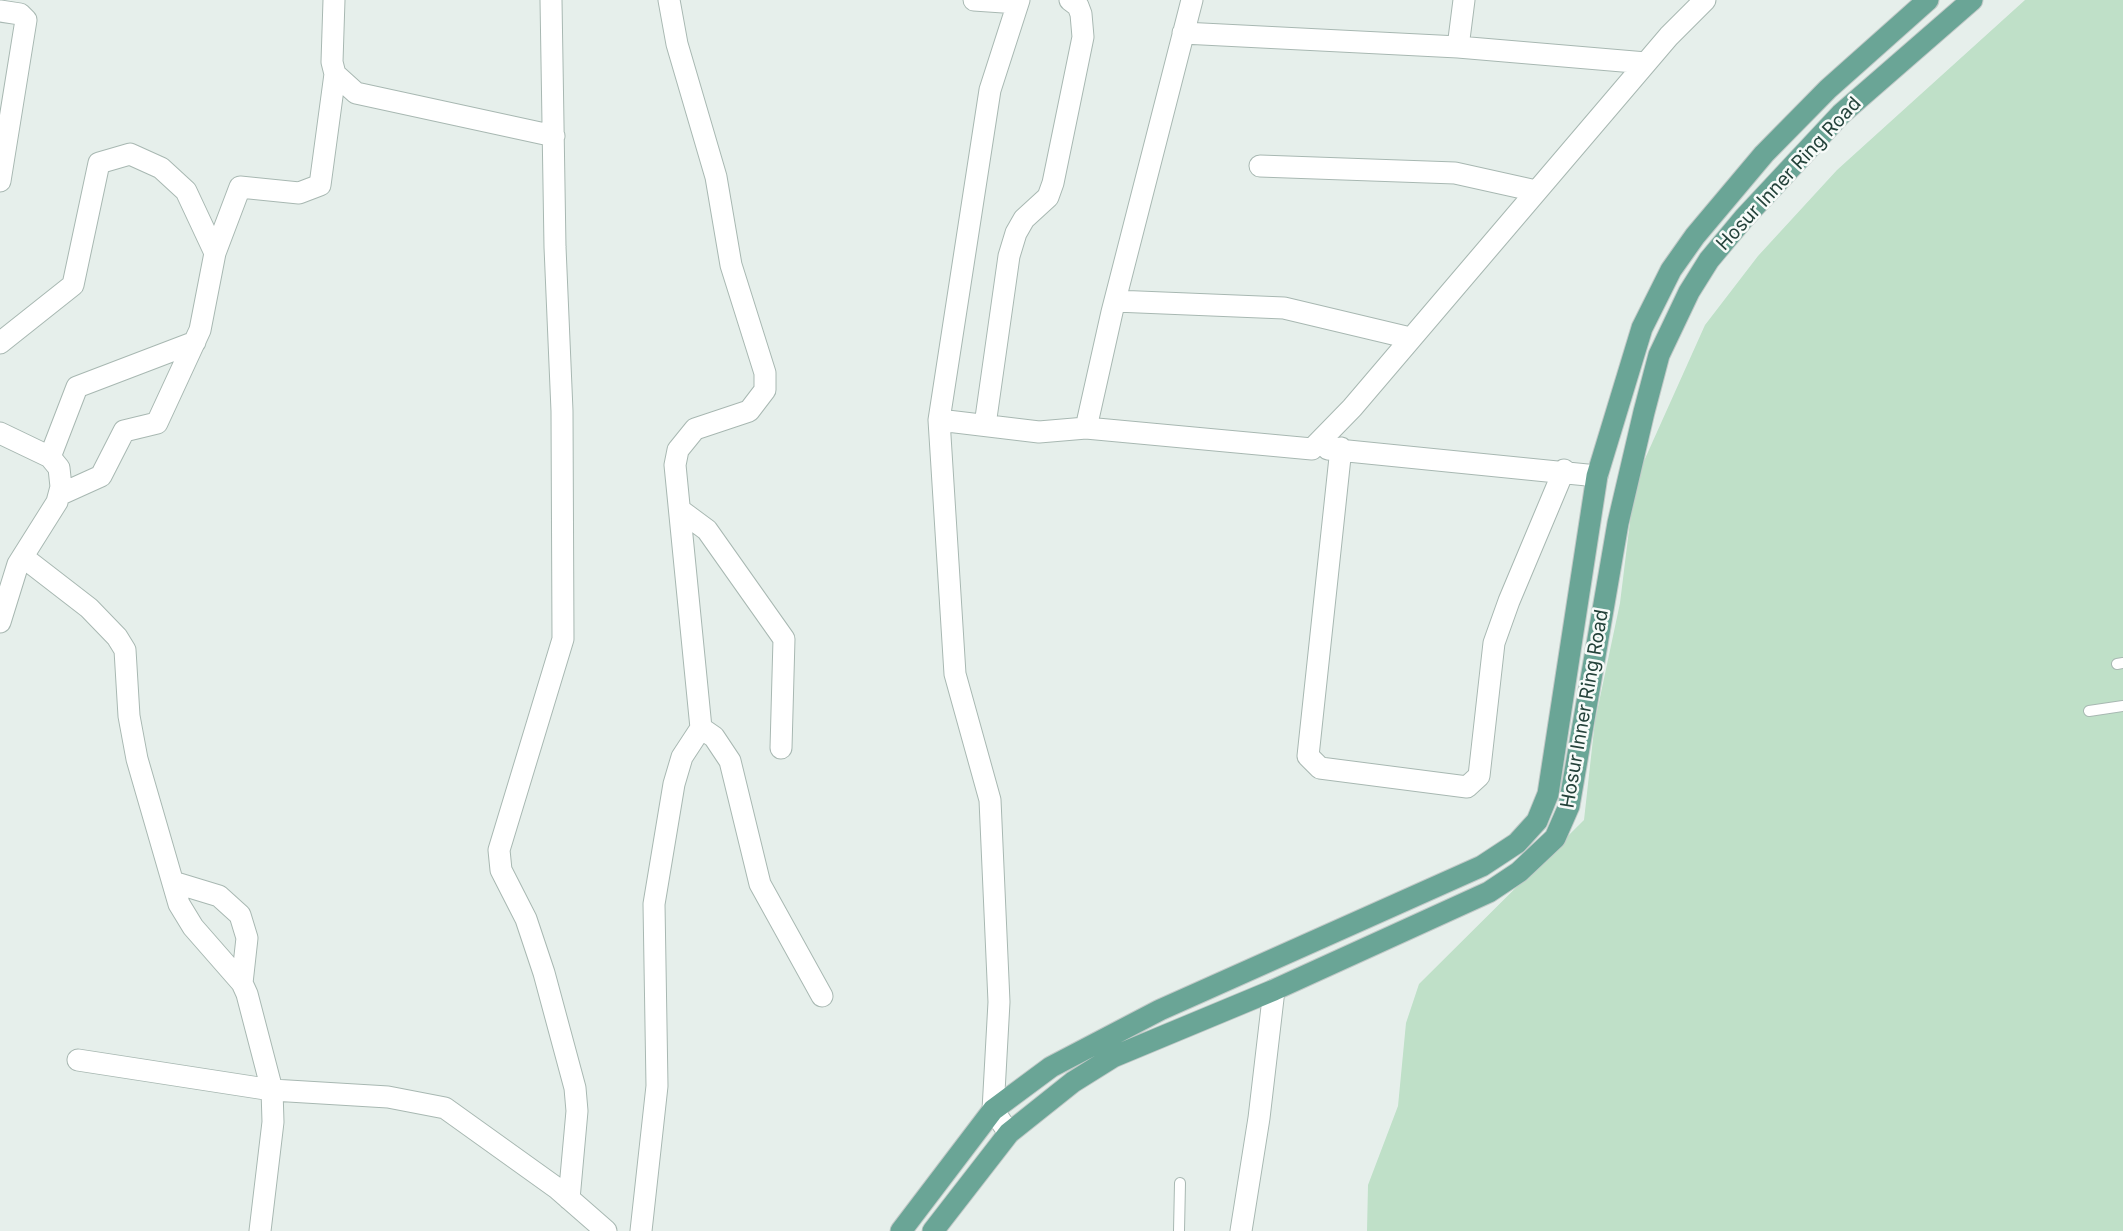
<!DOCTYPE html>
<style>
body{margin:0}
canvas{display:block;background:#e6efeb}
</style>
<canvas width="2123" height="1231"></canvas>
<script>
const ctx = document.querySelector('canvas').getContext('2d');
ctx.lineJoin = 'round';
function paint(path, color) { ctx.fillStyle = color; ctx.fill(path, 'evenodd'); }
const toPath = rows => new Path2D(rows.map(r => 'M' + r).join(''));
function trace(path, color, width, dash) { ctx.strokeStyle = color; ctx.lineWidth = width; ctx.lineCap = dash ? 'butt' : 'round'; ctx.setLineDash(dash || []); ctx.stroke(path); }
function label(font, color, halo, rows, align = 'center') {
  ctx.font = font + ' Inter,sans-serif'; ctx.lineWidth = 5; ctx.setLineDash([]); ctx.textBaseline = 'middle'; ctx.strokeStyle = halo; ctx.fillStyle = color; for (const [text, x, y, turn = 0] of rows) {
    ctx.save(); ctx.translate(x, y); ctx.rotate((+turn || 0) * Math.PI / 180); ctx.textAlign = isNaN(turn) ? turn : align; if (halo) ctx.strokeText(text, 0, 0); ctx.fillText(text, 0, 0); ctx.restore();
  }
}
const green = toPath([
 [2025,0,2123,0,2123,1231,1367,1231,1368,1185,1398,1106,1406,1023,1419,984,1584,820,1595,721,1620,603,1635,481,1705,325,1758,256,1837,170]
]);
const lane = toPath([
 [2117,664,2123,663],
 [2089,711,2123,706],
 [1179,1231,1180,1183]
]);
const street = toPath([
 [334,0,332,62,335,74,356,93,554,136],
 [551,0,555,247,562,411,563,639,499,850,501,870,526,919,544,973,575,1088,577,1111,569,1199],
 [974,0,1018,3],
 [0,11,20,14,26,20,0,181],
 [1183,33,1458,47,1646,63],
 [1458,47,1464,0],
 [1260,166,1455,173,1536,191],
 [1115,301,1284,308,1410,338],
 [0,343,73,285,99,163,130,154,161,168,186,191,215,253],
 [939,420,990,90,1019,0],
 [985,425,1009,256,1016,233,1024,219,1048,197,1053,183,1083,37,1081,14,1078,6,1070,0],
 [1086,428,1112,312,1192,0],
 [0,433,50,457,59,468,61,487,57,502,18,564,0,622],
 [1341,448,1308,756,1320,768,1467,787,1479,776,1494,643,1509,601,1564,470],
 [1328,449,1597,476],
 [50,457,77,387,195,342],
 [59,495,101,476,124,431,157,423,200,330,215,253,240,187,299,193,320,185,335,74],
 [680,510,707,530,784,639,781,748],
 [23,557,89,608,117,637,125,650,129,716,137,759,179,904,193,927,242,983,247,994,272,1090,273,1122,260,1231],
 [701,728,714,737,730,761,760,884,822,996],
 [173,882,219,896,240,915,247,938,242,983],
 [78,1060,272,1090,388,1097,445,1108,558,1189,606,1231],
 [1009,1133,993,1110,999,1002,990,800,955,674,939,420,1039,432,1086,428,1312,449,1352,408,1669,36,1705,0],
 [641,1231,657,1086,654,904,674,784,682,757,701,728,675,465,678,450,695,429,749,411,765,390,765,373,731,265,716,177,677,44,669,0],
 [1241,1231,1259,1118,1274,990]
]);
const primary = toPath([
 [901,1231,993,1110,1051,1067,1160,1010,1482,866,1517,843,1537,821,1548,794,1597,476,1642,328,1671,270,1695,236,1764,154,1828,89,1928,0],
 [933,1231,1009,1133,1073,1082,1113,1057,1274,990,1489,892,1519,872,1555,838,1569,806,1618,523,1644,412,1659,355,1689,292,1709,260,1744,218,1841,114,1972,0]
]);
const streetNames = [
 ["Hosur Inner Ring Road",1789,174,-47],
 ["Hosur Inner Ring Road",1585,709,-80]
];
paint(green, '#bfe0c8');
trace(lane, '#a8b8b2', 12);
trace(street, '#a8b8b2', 23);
trace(primary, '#c2cac8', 23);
trace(lane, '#fff', 10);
trace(street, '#fff', 21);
trace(primary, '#6aa596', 21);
label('19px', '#24423a', '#f7fbf9', streetNames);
</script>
